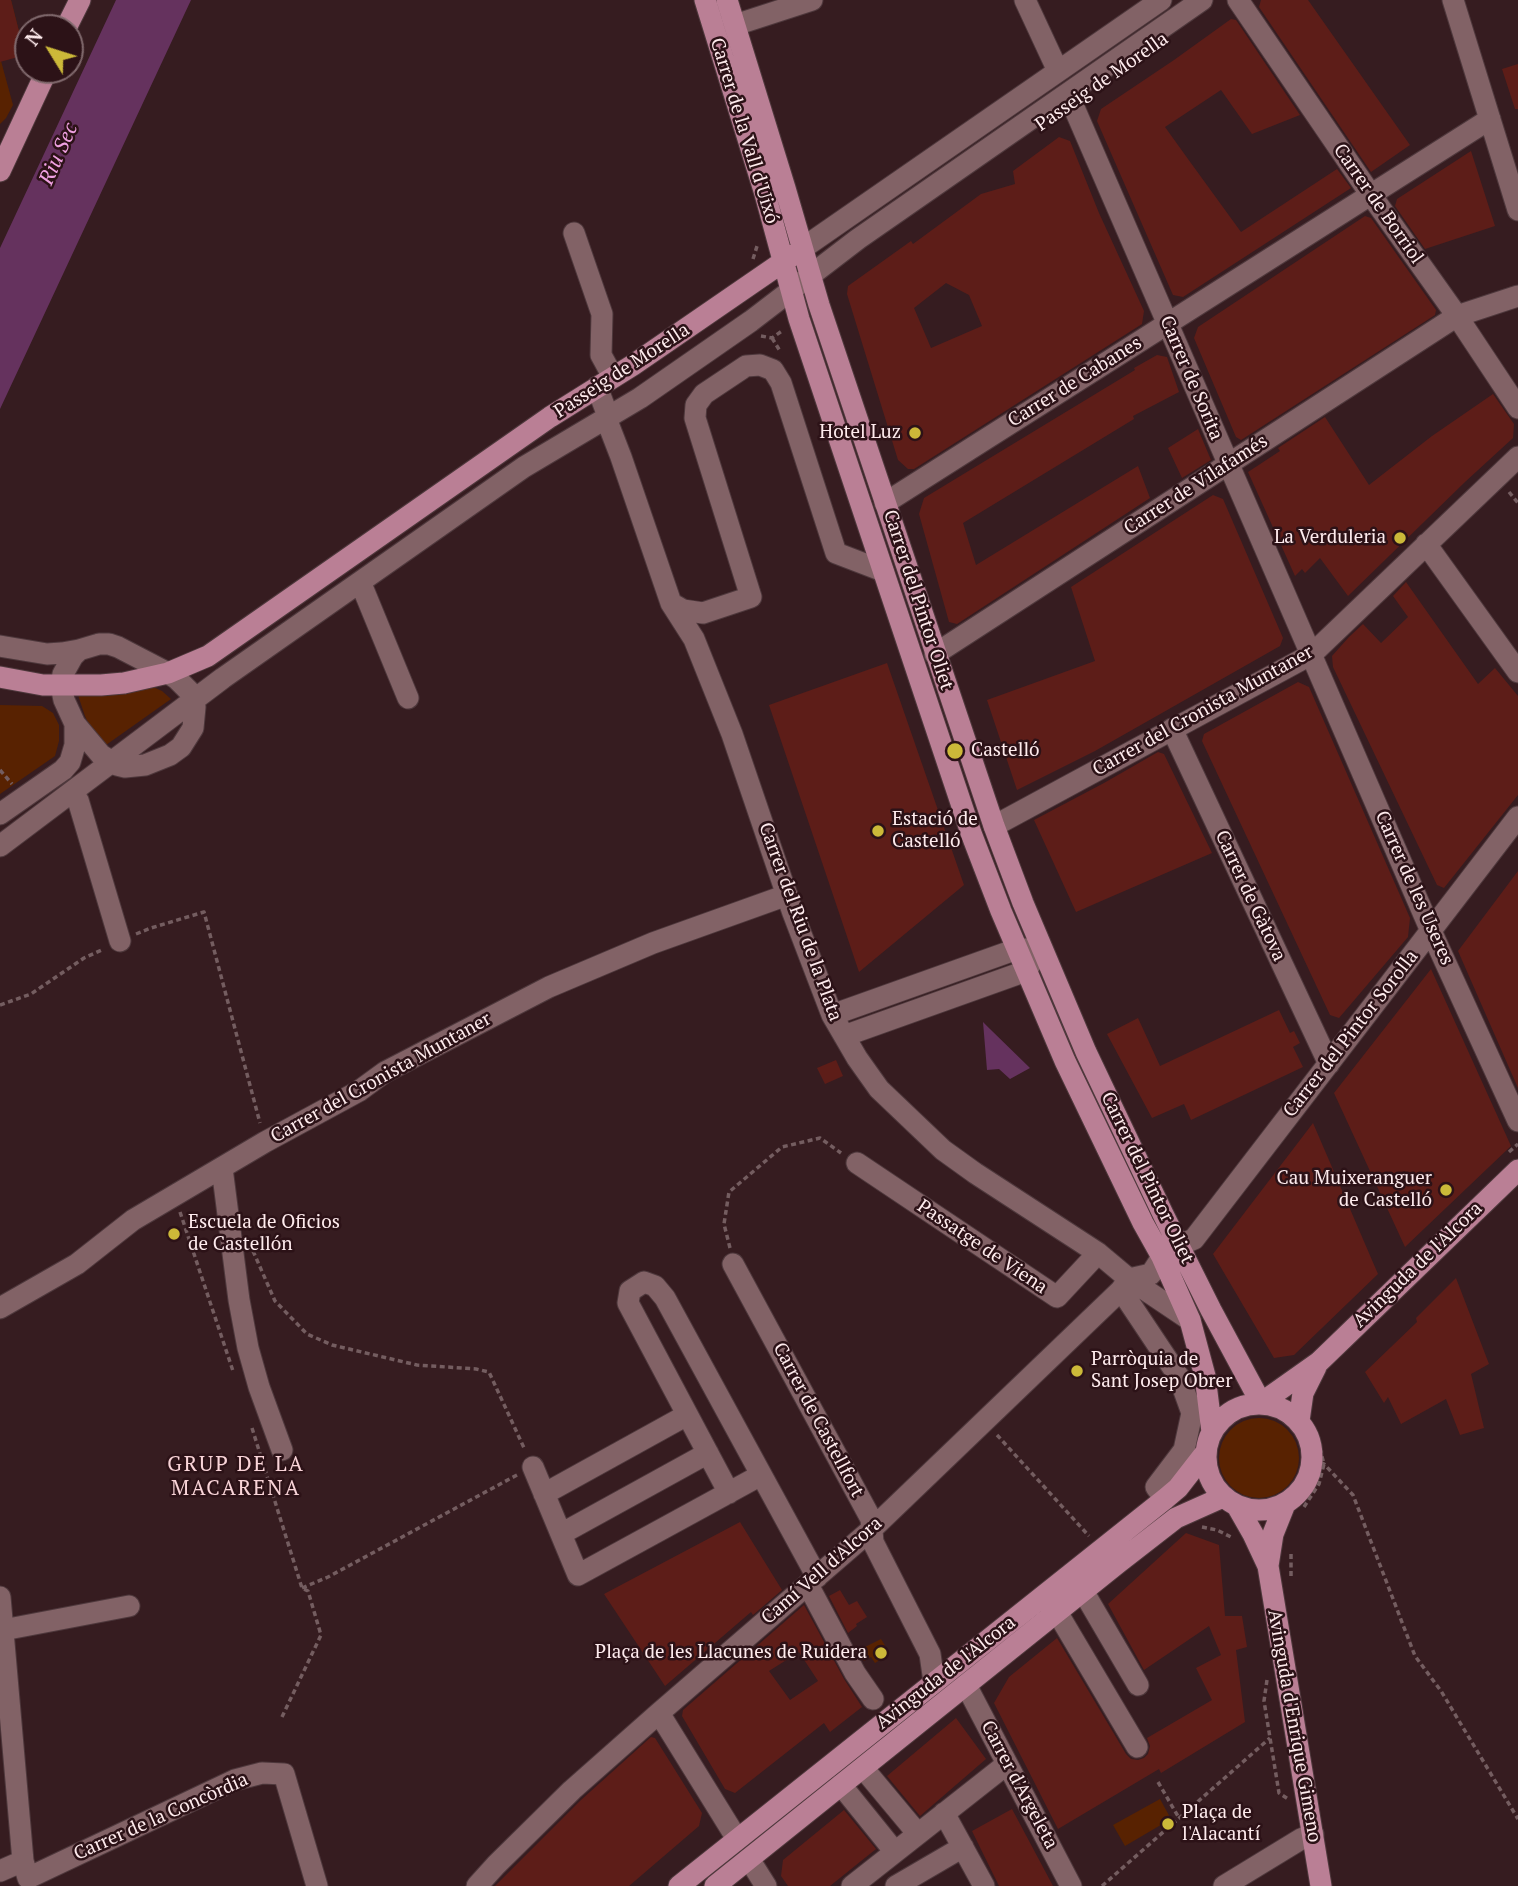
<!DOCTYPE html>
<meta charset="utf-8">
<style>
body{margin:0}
#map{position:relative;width:1518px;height:1886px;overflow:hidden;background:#361c20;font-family:"PT Serif",serif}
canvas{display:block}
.north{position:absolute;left:14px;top:14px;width:70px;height:70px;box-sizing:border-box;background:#2c1217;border:2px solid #80696d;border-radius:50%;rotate:308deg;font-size:19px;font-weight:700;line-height:28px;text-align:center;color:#feebed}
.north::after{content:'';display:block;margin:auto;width:24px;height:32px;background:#ccb939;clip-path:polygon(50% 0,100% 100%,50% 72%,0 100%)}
</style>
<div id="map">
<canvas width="1518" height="1886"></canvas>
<div class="north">N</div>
</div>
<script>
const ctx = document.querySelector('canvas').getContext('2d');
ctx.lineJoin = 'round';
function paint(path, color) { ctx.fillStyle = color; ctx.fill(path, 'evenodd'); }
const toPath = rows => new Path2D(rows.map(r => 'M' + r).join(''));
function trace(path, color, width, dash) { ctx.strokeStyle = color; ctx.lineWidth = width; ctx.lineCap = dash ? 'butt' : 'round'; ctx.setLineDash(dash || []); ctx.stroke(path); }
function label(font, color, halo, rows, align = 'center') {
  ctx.font = font + ' "PT Serif",serif'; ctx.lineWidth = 5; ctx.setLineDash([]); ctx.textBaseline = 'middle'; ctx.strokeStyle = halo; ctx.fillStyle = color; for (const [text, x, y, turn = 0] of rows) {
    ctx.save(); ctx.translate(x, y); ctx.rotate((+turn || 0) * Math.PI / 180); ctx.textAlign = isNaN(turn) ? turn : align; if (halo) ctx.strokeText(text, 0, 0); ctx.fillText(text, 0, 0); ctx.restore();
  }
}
const green = toPath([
 [0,0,11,0,25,55,1,61,13,105,6,118,0,124],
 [153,687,162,691,171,699,106,745,90,727,85,716,78,695],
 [0,705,42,706,53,713,59,725,59,741,55,756,0,794],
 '1219 1458a40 40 0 1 1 80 0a40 40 0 1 1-80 0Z',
 [881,1639,886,1647,882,1651,885,1657,875,1663,871,1657,864,1661,859,1652,865,1648,865,1647],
 [1160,1799,1171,1819,1125,1846,1113,1825]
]);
const water = toPath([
 [116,0,191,0,0,409,0,248],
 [983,1022,990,1029,1030,1068,1010,1079,999,1069,987,1070]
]);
const building = toPath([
 [0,0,11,0,25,55,0,62],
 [1261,0,1308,0,1410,145,1371,172,1259,7],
 [1231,19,1236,20,1300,115,1252,134,1221,90,1165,127,1188,159,1241,232,1337,169,1351,188,1183,297,1173,295,1097,121,1101,109,1174,60],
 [1518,64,1518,109,1515,109,1502,69],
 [1059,137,1070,141,1099,213,1144,311,1142,324,914,469,908,469,898,460,847,294,848,286,911,241,913,244,981,194,1015,184,1013,171],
 [946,283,969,295,982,326,931,348,914,308],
 [1471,151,1495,226,1425,249,1395,206,1397,199],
 [1365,216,1371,218,1436,310,1435,315,1241,440,1236,437,1194,338,1198,327],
 [1157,355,1167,357,1179,392,1133,416,1134,419,963,523,976,565,1138,466,1150,498,957,624,949,622,919,514,924,498,1135,370,1134,368],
 [1493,394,1514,424,1513,438,1465,482,1348,596,1320,558,1305,573,1302,569,1295,576,1248,472,1280,451,1278,448,1325,417,1369,485,1432,436],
 [1198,429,1211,460,1182,478,1168,448],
 [1213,495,1223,499,1283,638,1280,646,1095,751,1017,790,987,700,1095,661,1071,587],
 [1406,582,1478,684,1495,668,1518,696,1518,795,1444,888,1437,885,1333,667,1332,656,1349,637,1363,624,1381,643,1408,617,1393,596],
 [887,663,964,885,859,972,769,705],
 [1298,682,1309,687,1410,918,1408,937,1339,1018,1330,1015,1202,741,1204,734],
 [1158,752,1164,754,1212,853,1076,912,1034,820,1104,783],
 [1518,871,1518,1088,1458,951],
 [1431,969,1511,1146,1405,1247,1334,1093],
 [1279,1010,1290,1033,1294,1031,1300,1043,1293,1047,1303,1067,1191,1120,1184,1104,1152,1118,1107,1034,1138,1018,1160,1066],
 [836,1060,843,1076,825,1084,817,1068],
 [1313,1123,1378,1274,1294,1355,1274,1358,1213,1254],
 [1456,1278,1489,1364,1471,1374,1484,1428,1460,1435,1446,1399,1401,1424,1388,1397,1384,1403,1365,1372,1417,1322,1416,1318],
 [740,1522,782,1590,753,1615,751,1612,665,1686,604,1594],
 [1186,1533,1219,1545,1225,1616,1242,1616,1247,1647,1236,1650,1245,1722,1161,1773,1159,1769,1058,1829,994,1703,1009,1677,1057,1638,1126,1754,1131,1759,1138,1760,1144,1758,1148,1754,1150,1746,1147,1738,1212,1700,1196,1668,1221,1655,1209,1626,1144,1670,1108,1604],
 [840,1590,849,1605,857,1601,867,1617,856,1624,857,1626,848,1633,829,1596],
 [804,1605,844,1679,862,1707,830,1732,824,1723,735,1793,725,1789,682,1716,683,1710],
 [799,1652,818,1681,790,1700,769,1671],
 [956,1718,986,1759,920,1816,887,1776],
 [651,1737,655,1738,702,1813,699,1826,629,1886,495,1886,581,1800],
 [1012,1809,1053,1886,999,1886,972,1831],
 [844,1810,876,1849,830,1886,788,1886,781,1876,783,1860]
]);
const path = toPath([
 [753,259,758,243],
 [761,336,772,338,782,331],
 [772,338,780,351],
 [1509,492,1518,503],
 [0,770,12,784],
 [136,934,151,928,204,912,260,1123],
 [0,1005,31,994,84,958,104,949],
 [1509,1152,1518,1144],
 [180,1212,233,1371],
 [730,1248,724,1224,729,1192,782,1147,820,1138,841,1153],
 [253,1251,275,1301,307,1334,332,1345,417,1365,476,1369,489,1372,525,1450],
 [252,1428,302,1588,308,1591,321,1635,281,1719],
 [997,1435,1089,1536],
 [1312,1461,1324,1464,1353,1495,1415,1656,1441,1691,1518,1819],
 [1304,1507,1319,1484,1324,1464,1315,1430],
 [1202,1527,1217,1530,1231,1537],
 [1291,1554,1291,1578],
 [302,1588,328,1577,517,1475],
 [1267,1680,1264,1701,1279,1793,1288,1799],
 [1158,1782,1179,1818],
 [1102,1886,1270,1738]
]);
const minor = toPath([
 [1025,0,1058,71],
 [1238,0,1371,195,1457,316,1518,408],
 [1453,0,1518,210],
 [735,25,812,0],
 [1072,103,1431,931,1518,1121],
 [574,233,602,314,601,355,613,377],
 [803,248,1161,0],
 [597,387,608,416,609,426,621,457,671,603,694,639,732,734,793,913,832,1015,857,1058,879,1089,943,1150,975,1173,1098,1253,1129,1279,1190,1320],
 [885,503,1490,119],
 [1426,544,1518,672],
 [364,591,408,698],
 [671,603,683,610,703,613,751,597,695,418,696,405,704,394,746,366,760,365,773,370,781,383,836,553,883,571],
 [99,644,109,644,118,647,168,673,177,679,189,691,194,700,195,707,193,728,181,747,170,755,145,765,125,767,117,765,101,755,75,724,64,700,61,686,63,674,73,656,79,650,99,644],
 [0,646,47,654,62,653,79,650],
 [935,654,1457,316,1518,296],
 [1172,729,1329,1064],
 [78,800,120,941],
 [0,814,63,770,70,762,75,745,75,724],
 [994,826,1312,654,1518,457],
 [0,846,223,678,524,467,640,398,751,321,858,239,1202,0],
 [832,1015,1017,949,1041,949],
 [844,1036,1026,971,1036,956],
 [857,1163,1057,1297,1098,1253],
 [222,1168,239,1300,248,1348,259,1387,282,1450],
 [1180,1245,1194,1239,1518,817],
 [733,1264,871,1519,873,1542,930,1654,934,1682],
 [1121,1290,1179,1377,1192,1413,1184,1450,1156,1487,1165,1499],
 [0,1308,77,1264,133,1220,265,1142,359,1091,385,1072,549,987,653,943,787,895],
 [533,1467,578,1575,761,1475],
 [729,1493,628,1303,630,1291,644,1282,655,1286,665,1298,817,1577],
 [544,1494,687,1415],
 [561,1534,708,1453],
 [808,1585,855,1673,873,1699],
 [1083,1591,1138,1685],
 [0,1597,23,1861,28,1878,235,1780,262,1773,284,1774,317,1886],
 [1057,1612,1137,1747],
 [3,1630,129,1606],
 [966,1685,1071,1886],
 [659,1713,737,1839],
 [863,1768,918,1834],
 [841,1785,895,1852],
 [944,1813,984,1886],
 [749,1859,766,1886],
 [0,1871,23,1861],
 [477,1886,496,1865,572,1790,659,1713,872,1529,1121,1290,1129,1279,1151,1274,1162,1257],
 [852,1886,1007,1764],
 [896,1886,963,1847],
 [1224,1886,1301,1839,1313,1834]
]);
const major = toPath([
 [705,0,765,194,799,319,971,833,1001,911,1065,1061,1143,1223,1162,1257,1190,1320,1205,1376,1212,1432],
 [727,0,785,188,819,305,994,826,1023,903,1086,1052,1163,1214,1211,1310,1261,1403],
 [66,28,80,0],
 [0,171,47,70],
 [0,677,43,685,101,685,124,683,168,673,208,656,550,417,633,365,793,255],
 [1261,1403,1319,1362,1518,1170],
 '1206 1457a53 53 0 1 1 106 0a53 53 0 1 1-106 0Z',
 [1299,1421,1303,1393,1316,1367],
 [1285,1504,1273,1534,1268,1566,1321,1886],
 [1237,1506,1253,1534,1268,1566],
 [679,1886,1165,1499,1178,1488,1206,1452],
 [715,1886,1118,1563,1176,1518,1223,1497]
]);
const markers = [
 [915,433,7,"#ccb939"],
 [1400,538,7,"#ccb939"],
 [955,751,9,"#ccb939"],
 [878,831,7,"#ccb939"],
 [1446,1190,7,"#ccb939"],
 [174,1234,7,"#ccb939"],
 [1077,1371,7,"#ccb939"],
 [881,1653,7,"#ccb939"],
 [1168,1824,7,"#ccb939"]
];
const streetNames = [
 ["Passeig de Morella",1102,82,-35],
 ["Carrer de la Vall d'Uixó",744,131,73],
 ["Carrer de Borriol",1378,204,55],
 ["Passeig de Morella",622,371,-33],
 ["Carrer de Sorita",1191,378,67],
 ["Carrer de Cabanes",1075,382,-32],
 ["Carrer de Vilafamés",1196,485,-33],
 ["Carrer del Pintor Oliet",918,600,72],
 ["Carrer del Cronista Muntaner",1203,711,-29],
 ["Carrer de les Useres",1414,888,66],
 ["Carrer de Gàtova",1250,896,65],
 ["Carrer del Riu de la Plata",800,922,70],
 ["Carrer del Pintor Sorolla",1351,1034,-52],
 ["Carrer del Cronista Muntaner",381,1078,-29],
 ["Carrer del Pintor Oliet",1147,1178,64],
 ["Passatge de Viena",982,1247,34],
 ["Avinguda de l'Alcora",1418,1265,-44],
 ["Carrer de Castellfort",818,1420,62],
 ["Camí Vell d'Alcora",822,1571,-41],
 ["Avinguda de l'Alcora",946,1673,-38],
 ["Avinguda d'Enrique Gimeno",1294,1726,80],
 ["Carrer d'Argeleta",1019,1785,62],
 ["Carrer de la Concòrdia",161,1817,-24]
];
const poiNames = [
 ["Hotel Luz",901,433,"right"],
 ["La Verduleria",1386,538,"right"],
 ["Castelló",971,751],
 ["Estació de",892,820],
 ["Castelló",892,842],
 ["Cau Muixeranguer",1432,1179,"right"],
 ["de Castelló",1432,1201,"right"],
 ["Escuela de Oficios",188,1223],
 ["de Castellón",188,1245],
 ["Parròquia de",1091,1360],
 ["Sant Josep Obrer",1091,1382],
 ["Plaça de les Llacunes de Ruidera",867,1653,"right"],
 ["Plaça de",1182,1813],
 ["l'Alacantí",1182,1835]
];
const waterNames = [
 ["Riu Sec",59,154,-66]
];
const neighbourhoodNames = [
 ["GRUP DE LA",236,1465],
 ["MACARENA",236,1489]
];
paint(green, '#582201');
paint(water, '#65325e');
paint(building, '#5d1d18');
trace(minor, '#4e383c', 23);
trace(major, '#4e383c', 23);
trace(path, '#745d60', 3.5, [5, 3.5]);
trace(minor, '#826266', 21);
trace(major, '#ba7f95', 21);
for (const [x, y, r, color] of markers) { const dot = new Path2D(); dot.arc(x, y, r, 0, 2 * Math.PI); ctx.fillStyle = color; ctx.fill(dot); trace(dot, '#2c1217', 2.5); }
label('19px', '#feebed', '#2c1217', streetNames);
label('19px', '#feebed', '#2c1217', poiNames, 'left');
label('italic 21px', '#f0a1e2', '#2c1217', waterNames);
ctx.letterSpacing = '2px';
label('21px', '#f9d4d8', '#2c1217', neighbourhoodNames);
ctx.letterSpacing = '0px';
</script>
